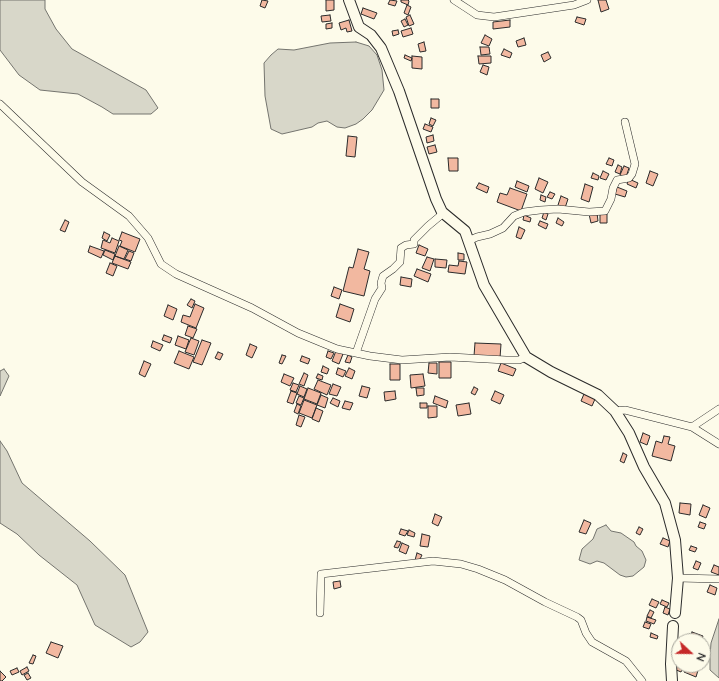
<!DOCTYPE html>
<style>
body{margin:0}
#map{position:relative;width:719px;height:681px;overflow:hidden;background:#fdfbea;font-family:Quicksand,sans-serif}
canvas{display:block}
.north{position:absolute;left:671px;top:633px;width:40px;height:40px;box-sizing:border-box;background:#fdfbea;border:1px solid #a9a89e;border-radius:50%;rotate:112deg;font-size:11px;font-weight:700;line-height:16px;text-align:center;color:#2b2b2b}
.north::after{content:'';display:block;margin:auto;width:14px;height:18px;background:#c62828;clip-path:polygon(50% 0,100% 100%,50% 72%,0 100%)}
</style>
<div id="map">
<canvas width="719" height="681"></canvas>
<div class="north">N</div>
</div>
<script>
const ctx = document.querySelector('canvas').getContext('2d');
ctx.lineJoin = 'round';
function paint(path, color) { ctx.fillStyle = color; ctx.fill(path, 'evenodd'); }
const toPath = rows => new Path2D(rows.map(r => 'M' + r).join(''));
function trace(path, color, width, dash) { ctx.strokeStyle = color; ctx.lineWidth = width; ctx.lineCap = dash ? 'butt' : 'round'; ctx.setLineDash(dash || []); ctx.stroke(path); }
const water = toPath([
 [0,0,45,0,45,9,56,29,72,49,146,90,158,108,151,114,113,114,102,107,78,94,40,90,19,75,0,50,0,0],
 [356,42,369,46,377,55,382,70,384,90,372,110,363,119,356,124,345,128,337,127,327,121,318,123,312,127,282,134,271,129,265,96,264,63,271,55,278,49,294,50,330,43,356,42],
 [4,369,9,376,0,396,0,371,4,369],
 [0,441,7,451,22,483,90,541,125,575,148,632,140,642,131,647,95,625,77,585,39,555,17,534,0,523,0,441],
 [606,525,611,531,621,533,634,542,636,546,642,551,646,560,644,567,633,576,626,577,620,575,604,563,597,561,590,564,579,560,582,549,593,539,597,529,606,525],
 [719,619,719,678,710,670,710,656,711,643,719,619]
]);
const building = toPath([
 [262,0,268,1,265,8,260,6,262,0],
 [326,0,334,0,334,10,326,11,326,0],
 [390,0,397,1,395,6,388,4,390,0],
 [401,0,408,0,409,1,408,5,401,2,401,0],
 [598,0,606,0,609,9,601,12,598,0],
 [407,5,411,7,408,15,404,13,407,5],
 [363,8,377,13,374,19,361,14,363,8],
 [330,15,331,21,322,22,321,16,330,15],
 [410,15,414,24,409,26,406,17,410,15],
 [577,17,586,19,584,25,575,22,577,17],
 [405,19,408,25,404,27,401,21,405,19],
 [349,20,352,31,347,32,346,28,341,30,339,23,349,20],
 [510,20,510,27,493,29,493,22,510,20],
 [332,23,332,28,326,29,326,24,332,23],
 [411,28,413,34,403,37,401,31,411,28],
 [398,30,399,34,393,36,392,31,398,30],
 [485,35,492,39,489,46,481,43,485,35],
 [524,38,526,45,518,47,516,41,524,38],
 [424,42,426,51,420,52,418,44,424,42],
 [480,47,489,47,490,54,481,55,480,47],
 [504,49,512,53,510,58,501,55,504,49],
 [548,52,551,58,544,62,541,55,548,52],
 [405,55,412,58,411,61,404,58,405,55],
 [412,56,422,57,422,69,412,68,412,56],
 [478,56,491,56,491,63,479,64,478,56],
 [483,65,489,67,487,75,480,72,483,65],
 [431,99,439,99,439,108,431,108,431,99],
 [431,118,436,120,433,126,429,124,431,118],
 [425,124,433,127,431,132,423,129,425,124],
 [433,135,434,141,427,143,426,137,433,135],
 [348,136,357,137,355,157,346,156,348,136],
 [435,145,437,152,429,154,427,147,435,145],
 [448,158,458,158,458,171,449,171,448,158],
 [609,158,614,160,612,166,606,164,609,158],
 [618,165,622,167,620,174,615,172,618,165],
 [624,166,629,168,626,177,620,175,624,166],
 [603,171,609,174,606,180,600,178,603,171],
 [650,171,658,174,653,186,646,183,650,171],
 [593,173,599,176,598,180,591,178,593,173],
 [539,178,548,182,543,193,535,189,539,178],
 [629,179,638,183,636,188,627,184,629,179],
 [517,181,529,186,527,192,515,187,517,181],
 [479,183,489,187,487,193,476,188,479,183],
 [585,184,593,187,589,202,581,199,585,184],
 [617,187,627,191,625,197,615,194,617,187],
 [510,188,527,194,521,211,497,202,500,193,507,195,510,188],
 [550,192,555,194,552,199,547,197,550,192],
 [541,195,546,197,545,202,540,200,541,195],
 [561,196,568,199,565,208,558,205,561,196],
 [544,212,548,214,546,220,542,218,544,212],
 [597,213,598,221,591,223,589,214,597,213],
 [600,214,607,214,607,223,600,223,600,214],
 [524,215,531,218,530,222,523,220,524,215],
 [558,218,564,222,562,226,556,223,558,218],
 [65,220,69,222,65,232,60,230,65,220],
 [540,221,548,224,546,229,538,225,540,221],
 [519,227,525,230,521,239,516,237,519,227],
 [104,232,110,235,107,241,102,238,104,232],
 [122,232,140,239,135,252,120,246,122,241,119,240,122,232],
 [112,238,119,241,115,253,101,248,103,240,110,243,112,238],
 [419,245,428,249,425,256,416,253,419,245],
 [90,246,104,251,101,258,88,252,90,246],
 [119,246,128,250,124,259,115,256,119,246],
 [358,249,369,252,364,269,370,271,364,296,343,291,349,267,353,268,358,249],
 [105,250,115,254,113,260,103,255,105,250],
 [129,251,134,253,131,261,125,259,129,251],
 [458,253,464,254,464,260,458,260,458,253],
 [115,256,131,262,128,269,112,263,115,256],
 [427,257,434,259,430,271,422,268,427,257],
 [435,259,447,260,446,268,435,267,435,259],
 [459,261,467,262,465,274,448,272,449,265,458,266,459,261],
 [110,263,117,266,113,276,106,273,110,263],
 [417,269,431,274,428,282,414,276,417,269],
 [401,277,412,279,411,287,400,285,401,277],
 [334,287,342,290,339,299,331,296,334,287],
 [191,299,195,301,192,308,187,305,191,299],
 [195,304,204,308,196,328,181,322,183,315,190,317,195,304],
 [340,304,354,309,350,322,336,317,340,304],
 [168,305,177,309,173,320,164,316,168,305],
 [188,326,197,329,193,338,185,335,188,326],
 [164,335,172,338,170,343,162,340,164,335],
 [178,336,189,340,186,349,175,345,178,336],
 [191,338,199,341,194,355,185,352,191,338],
 [202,340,211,343,202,365,193,362,202,340],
 [153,341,163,345,160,351,151,347,153,341],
 [475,343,501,344,500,358,474,356,475,343],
 [250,344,257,347,252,358,246,355,250,344],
 [179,351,194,357,189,369,174,363,179,351],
 [328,351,334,353,331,359,326,357,328,351],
 [336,351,343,354,339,364,332,361,336,351],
 [218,352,223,354,220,360,215,358,218,352],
 [282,355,286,356,282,364,279,363,282,355],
 [348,355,352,357,350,363,345,362,348,355],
 [302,356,310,359,308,364,300,361,302,356],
 [144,361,151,364,145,377,139,374,144,361],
 [439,362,451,362,451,378,439,378,439,362],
 [429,363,437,363,437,374,428,373,429,363],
 [501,363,516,369,513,376,498,371,501,363],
 [390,364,400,364,400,380,390,380,390,364],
 [323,366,329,369,327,374,321,372,323,366],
 [338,368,346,371,343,377,336,374,338,368],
 [349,368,355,371,352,379,345,376,349,368],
 [304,373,308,375,304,386,299,384,304,373],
 [284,374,294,378,290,386,281,382,284,374],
 [318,374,323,376,322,380,316,378,318,374],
 [423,374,425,386,411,388,410,375,423,374],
 [318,380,331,385,327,395,314,389,318,380],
 [293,383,299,385,296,392,290,390,293,383],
 [333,384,341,387,337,396,329,394,333,384],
 [300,386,307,389,304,397,297,394,300,386],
 [362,386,370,388,367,398,359,396,362,386],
 [474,387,478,389,475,395,471,393,474,387],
 [308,388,321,393,317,404,304,399,308,388],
 [416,388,424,388,424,395,417,396,416,388],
 [291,391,297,393,293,404,287,402,291,391],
 [395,391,396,399,385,401,384,392,395,391],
 [495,391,504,395,500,404,491,400,495,391],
 [584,394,595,399,592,406,581,401,584,394],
 [321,395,328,398,325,408,317,405,321,395],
 [299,396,304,398,301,405,296,403,299,396],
 [435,396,448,401,446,408,433,403,435,396],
 [333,398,340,401,338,407,330,403,333,398],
 [304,400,317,405,312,418,299,413,304,400],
 [345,401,353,403,350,410,342,408,345,401],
 [420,403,427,403,427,408,420,408,420,403],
 [469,403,471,414,458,416,456,405,469,403],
 [297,404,301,406,298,414,294,412,297,404],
 [428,406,437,406,437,417,428,418,428,406],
 [316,408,323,411,319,422,312,419,316,408],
 [299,415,305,417,301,427,296,425,299,415],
 [643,433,650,436,647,445,640,442,643,433],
 [664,436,670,437,668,444,675,446,671,461,652,456,656,441,662,443,664,436],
 [623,453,627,455,624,463,620,461,623,453],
 [680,503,691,504,690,515,679,513,680,503],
 [703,505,710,508,706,518,699,515,703,505],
 [435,514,442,517,438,526,432,523,435,514],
 [584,520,591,523,586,534,579,532,584,520],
 [700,522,706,524,704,529,698,527,700,522],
 [639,527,643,529,640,535,636,533,639,527],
 [401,529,408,531,405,536,399,534,401,529],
 [409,530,415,533,414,537,407,535,409,530],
 [422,534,430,536,428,547,420,546,422,534],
 [663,538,670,541,668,547,660,544,663,538],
 [397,541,401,542,398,548,394,547,397,541],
 [402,543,409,546,406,554,399,551,402,543],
 [691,546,697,548,695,552,689,550,691,546],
 [417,553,422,555,419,561,415,560,417,553],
 [696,561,701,563,698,570,693,568,696,561],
 [714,565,719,567,719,575,711,572,714,565],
 [340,581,341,587,334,589,333,582,340,581],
 [710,585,717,588,715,595,707,592,710,585],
 [652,599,659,602,656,608,649,605,652,599],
 [662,600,669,603,667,607,660,604,662,600],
 [665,607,670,609,668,615,663,613,665,607],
 [650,610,654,612,651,618,647,616,650,610],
 [647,617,656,620,654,624,646,621,647,617],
 [645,622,651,624,649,629,643,627,645,622],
 [692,632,703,636,701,641,688,641,692,632],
 [651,633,658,636,657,639,650,637,651,633],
 [51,642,63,646,58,658,46,653,51,642],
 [33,655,36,656,33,664,29,663,33,655],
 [677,661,679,661,679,665,684,665,681,672,674,669,677,661],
 [687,665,693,665,699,667,696,677,684,672,687,665],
 [27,667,29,671,22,675,20,671,27,667],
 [17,668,19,672,12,675,10,671,17,668],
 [0,671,6,677,2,681,0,681,0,671],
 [28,673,31,678,27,680,24,675,28,673]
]);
const street = toPath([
 [454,0,477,15,494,17,574,5,587,0],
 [0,104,82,182,129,216,148,238,161,264,176,274,252,308,298,333,337,349,370,356,402,360,450,357,506,360,519,360,526,357],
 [468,241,477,237,490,234,503,228,514,216,524,212,540,210,558,209,589,212,605,211,611,199,613,188,617,180,629,178,632,174,635,164,625,122],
 [356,353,375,299,382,288,381,283,383,276,393,269,400,262,401,248,406,245,414,244,414,240,428,226,440,216,442,212],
 [615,411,625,410,692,427,719,444],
 [692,427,719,409],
 [678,578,719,579],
 [320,613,321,574,433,561,461,564,478,569,505,580,545,602,577,617,581,620,586,633,592,642,626,661,642,681]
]);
const secondary = toPath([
 [349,0,359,27,371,35,381,48,399,91,436,199,442,212,465,231,484,285,526,357,551,372,598,395,615,411,629,433,644,467,665,503,675,540,678,578,675,613],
 [672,681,671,664,673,626]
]);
paint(water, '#d8d7c9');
trace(water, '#74746e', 1);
paint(building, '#f2b8a0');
trace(building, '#2b2b2b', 1);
trace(street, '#2b2b2b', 8);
trace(secondary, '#2b2b2b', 12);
trace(street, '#fdfbea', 7);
trace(secondary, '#fdfbea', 10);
</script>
